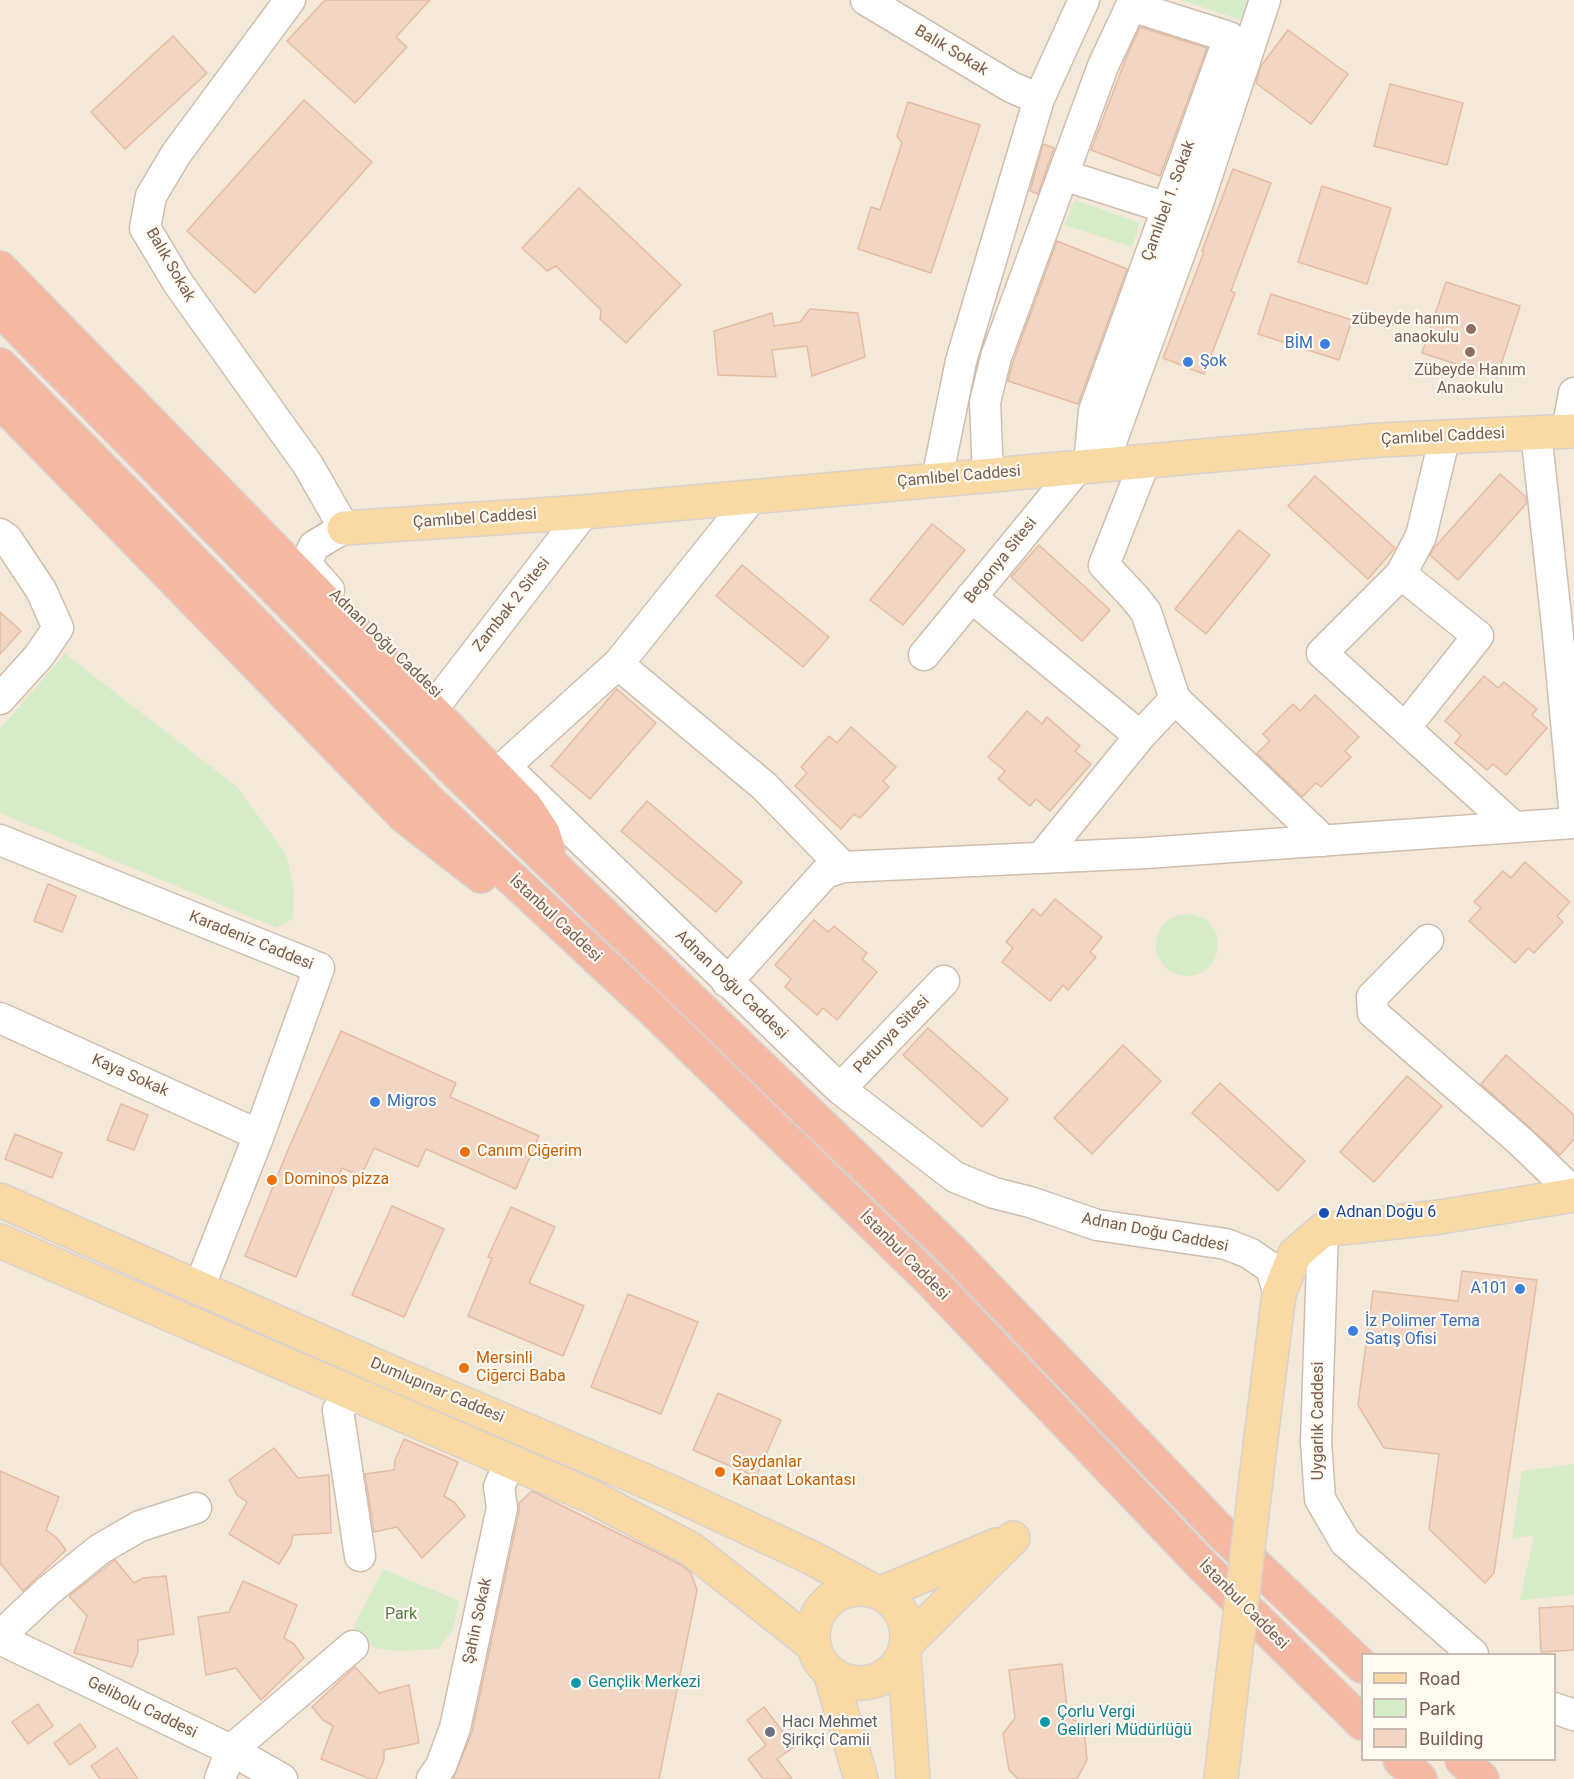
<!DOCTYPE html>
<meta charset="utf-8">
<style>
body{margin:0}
#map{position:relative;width:1574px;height:1779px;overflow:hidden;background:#fdf6eb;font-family:Roboto,sans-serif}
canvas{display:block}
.legend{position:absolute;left:1361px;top:1653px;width:195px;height:108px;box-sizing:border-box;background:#fffaf2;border:2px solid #c9bbb0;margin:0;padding:8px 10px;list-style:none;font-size:18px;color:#785c4d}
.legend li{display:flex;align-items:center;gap:12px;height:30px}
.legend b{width:30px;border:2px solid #c9bbb0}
</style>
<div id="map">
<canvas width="1574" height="1779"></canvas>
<ul class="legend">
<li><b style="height:8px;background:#f9daa5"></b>Road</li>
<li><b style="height:16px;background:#d6ebc8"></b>Park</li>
<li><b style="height:16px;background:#f2d5c2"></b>Building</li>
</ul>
</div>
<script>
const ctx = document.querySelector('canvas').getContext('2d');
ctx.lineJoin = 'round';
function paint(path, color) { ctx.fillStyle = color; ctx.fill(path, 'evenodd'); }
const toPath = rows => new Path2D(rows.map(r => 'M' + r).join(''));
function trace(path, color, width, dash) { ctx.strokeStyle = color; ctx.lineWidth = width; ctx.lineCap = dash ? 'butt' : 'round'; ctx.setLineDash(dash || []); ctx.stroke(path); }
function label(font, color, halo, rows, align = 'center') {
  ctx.font = font + ' Roboto,sans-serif'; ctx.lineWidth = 4.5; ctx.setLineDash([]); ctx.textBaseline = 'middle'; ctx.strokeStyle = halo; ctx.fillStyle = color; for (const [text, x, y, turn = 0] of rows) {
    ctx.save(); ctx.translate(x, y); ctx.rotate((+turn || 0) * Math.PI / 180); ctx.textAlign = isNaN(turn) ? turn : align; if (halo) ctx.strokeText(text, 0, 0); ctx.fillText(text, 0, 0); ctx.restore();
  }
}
const residential = toPath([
 [0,0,1574,0,1574,1779,0,1779],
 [1362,1654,1554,1654,1554,1760,1362,1760]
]);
const green = toPath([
 [1181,0,1262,0,1256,25],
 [1075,200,1140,223,1132,247,1064,225],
 [65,654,236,786,286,854,294,891,293,918,277,928,0,813,0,729],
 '1156 945a31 31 0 1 1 62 0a31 31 0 1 1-62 0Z',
 [1574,1464,1574,1595,1520,1600,1534,1535,1512,1539,1522,1471],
 [383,1569,459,1601,453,1630,438,1649,396,1651,375,1648,353,1628]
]);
const building = toPath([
 [325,0,430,0,396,37,407,47,355,103,287,41,325,0],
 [1140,27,1207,48,1160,176,1091,150,1127,56,1140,27],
 [1288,30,1348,74,1311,124,1256,83,1261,66,1288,30],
 [173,36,207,73,125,149,91,112,173,36],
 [1390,84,1463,103,1447,165,1374,146,1390,84],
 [304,100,372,162,255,293,187,231,304,100],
 [908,102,980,125,931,273,858,249,871,207,880,210,902,143,897,136,908,102],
 [1043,144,1054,148,1038,194,1030,191,1043,144],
 [1233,169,1271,183,1231,291,1235,293,1204,374,1163,358,1204,252,1202,251,1233,169],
 [1322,186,1391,208,1367,284,1298,262,1322,186],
 [579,188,681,285,626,343,600,319,601,310,556,266,547,271,522,248,579,188],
 [1057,241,1127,269,1078,404,1008,381,1013,362,1057,241],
 [1446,282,1520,306,1497,377,1422,353,1446,282],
 [1271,294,1352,320,1339,360,1258,334,1271,294],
 [810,309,858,313,865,357,812,376,807,346,772,350,776,377,718,375,714,331,772,313,774,326,800,322,810,309],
 [1500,474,1526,497,1526,504,1458,580,1430,555,1434,548,1500,474],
 [1315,476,1395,548,1368,579,1288,506,1315,476],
 [932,524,965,550,903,625,870,600,932,524],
 [1239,530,1270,555,1206,634,1175,609,1239,530],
 [1039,545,1110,610,1082,641,1011,577,1039,545],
 [742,565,829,637,803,667,716,596,742,565],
 [0,612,21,631,0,654,0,612],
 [1484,676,1498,688,1504,682,1537,709,1532,715,1547,728,1506,775,1493,764,1487,770,1455,743,1461,735,1445,721,1484,676],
 [617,689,656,723,590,799,551,766,617,689],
 [1315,695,1359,737,1345,751,1351,757,1321,787,1316,783,1302,797,1257,753,1270,741,1263,734,1293,704,1300,711,1315,695],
 [1027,711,1042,724,1047,717,1080,746,1075,751,1091,764,1050,811,1036,799,1030,806,998,779,1005,771,988,757,1027,711],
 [851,727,896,767,883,781,889,787,860,818,854,814,841,829,795,786,807,773,801,767,829,736,837,743,851,727],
 [647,801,742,882,716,912,621,831,647,801],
 [1525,862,1570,902,1557,916,1563,922,1534,953,1528,948,1515,963,1469,921,1481,908,1474,902,1503,871,1511,878,1525,862],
 [48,884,76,896,62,932,34,921,48,884],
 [1055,899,1102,937,1090,952,1096,957,1068,990,1063,985,1050,1001,1002,962,1013,948,1006,942,1033,909,1041,916,1055,899],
 [814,920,828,932,834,926,867,953,862,959,877,972,837,1020,823,1008,817,1015,785,987,791,979,775,965,814,920],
 [928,1028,1008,1099,982,1127,903,1055,928,1028],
 [341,1031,456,1083,450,1097,539,1136,516,1189,426,1149,418,1167,374,1148,361,1176,342,1168,296,1277,245,1256,290,1145,341,1031],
 [1123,1045,1161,1081,1092,1154,1054,1118,1123,1045],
 [1506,1055,1574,1115,1574,1139,1560,1155,1481,1084,1506,1055],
 [1407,1076,1442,1106,1374,1182,1340,1152,1407,1076],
 [1220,1083,1305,1161,1278,1191,1192,1113,1220,1083],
 [121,1104,148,1115,134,1150,107,1140,121,1104],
 [15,1134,62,1153,52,1178,5,1159,15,1134],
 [392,1206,444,1229,404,1317,352,1295,392,1206],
 [511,1207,555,1227,529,1283,584,1306,563,1356,468,1316,492,1258,488,1257,511,1207],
 [1462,1271,1537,1280,1494,1573,1485,1583,1429,1529,1439,1454,1384,1448,1358,1405,1373,1291,1458,1301,1462,1271],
 [628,1294,698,1322,661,1414,591,1387,628,1294],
 [718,1393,781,1420,756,1477,693,1450,718,1393],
 [404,1439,458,1462,444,1496,454,1502,465,1516,422,1558,397,1527,374,1532,365,1474,394,1470,395,1460,404,1439],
 [274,1448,298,1478,329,1475,331,1533,293,1535,291,1545,279,1564,229,1534,247,1502,237,1495,229,1480,274,1448],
 [0,1471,59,1497,46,1530,56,1537,66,1550,23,1591,0,1563,0,1471],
 [532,1491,654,1551,681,1565,691,1573,697,1590,659,1779,453,1779,472,1732,519,1512,519,1503,532,1491],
 [115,1560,134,1583,143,1578,166,1576,174,1634,138,1640,138,1652,132,1667,74,1653,87,1616,69,1596,115,1560],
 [243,1581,297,1605,284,1638,294,1644,304,1658,261,1700,236,1668,206,1675,198,1617,229,1612,243,1581],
 [1574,1606,1574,1650,1541,1652,1539,1608,1574,1606],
 [1062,1664,1068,1716,1084,1726,1087,1760,1077,1779,1018,1779,1009,1770,1003,1734,1015,1718,1009,1670,1062,1664],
 [355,1667,379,1693,409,1685,419,1743,384,1750,384,1760,376,1779,370,1779,321,1759,333,1726,323,1720,312,1707,355,1667],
 [38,1704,53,1726,28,1744,12,1722,38,1704],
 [764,1707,794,1747,777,1759,792,1779,763,1779,748,1759,766,1745,747,1720,764,1707],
 [80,1724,96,1747,70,1765,54,1743,80,1724],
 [117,1748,138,1779,100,1779,91,1766,117,1748]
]);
const minor = toPath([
 [290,0,176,154,151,196,145,228,178,283,308,465,344,528,314,546,306,564,329,590],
 [866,0,1011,87,1039,99],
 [1063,175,1186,214],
 [1567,431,1574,393],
 [1536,432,1558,635,1574,807],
 [1445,436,1421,536,1401,574,1322,653,1514,827],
 [1145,461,1104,565,1135,598,1146,612,1175,699,1324,841],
 [1103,464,1198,203,1265,0],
 [988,475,985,402,996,357,1103,66,1131,6,1229,37,1094,411,1089,465],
 [937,479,961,361,1039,99,1084,0],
 [0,534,7,539,41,590,58,628,39,656,0,699],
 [1401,574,1478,636,1405,728],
 [971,597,1140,736],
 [924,655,1079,466],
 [618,664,764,786,843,867],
 [441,698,584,512],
 [505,766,618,664,752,497],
 [513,774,840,1089,955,1177,994,1193,1030,1202,1097,1225,1226,1244,1249,1253,1271,1268,1279,1294],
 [0,840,319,968,259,1135,199,1288],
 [1041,858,1140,736,1175,699],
 [1428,940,1372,997,1373,1013,1520,1141,1574,1193],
 [727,982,825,873,843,867,1146,853,1574,823],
 [0,1018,259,1135],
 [840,1089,944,981],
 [1323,1230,1316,1442,1320,1499,1345,1542,1473,1654],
 [352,1393,338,1410,360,1556],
 [0,1636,48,1591,100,1549,140,1526,196,1508],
 [0,1639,231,1750,282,1779],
 [1554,1708,1574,1715],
 [220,1779,231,1750,353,1646],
 [432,1779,441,1766,455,1728,502,1508,499,1487,510,1461]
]);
const major = toPath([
 [344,528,584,512,1380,440,1574,431],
 [0,1200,381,1368,671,1492,810,1557,870,1589],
 [0,1241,590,1496,691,1549,814,1646],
 [1260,1446,1279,1294,1295,1254,1323,1230,1440,1217,1574,1195],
 '813 1636a47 47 0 1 1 94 0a47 47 0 1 1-94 0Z',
 [881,1593,997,1545],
 [907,1643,1013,1538],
 [904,1654,913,1779],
 [830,1672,861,1779],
 [1221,1779,1230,1700]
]);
const highway = toPath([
 [0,268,526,807,543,833,548,848],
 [0,309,458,774,955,1254,1225,1536,1362,1666],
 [0,365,432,804,655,1012,931,1281,1204,1567,1362,1723],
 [0,401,404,816,481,876],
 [1400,1760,1420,1779],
 [1462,1760,1482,1779]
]);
const majorBridge = toPath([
 [1230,1700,1260,1446]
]);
const markers = [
 [1471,329,6,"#8d6e63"],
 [1325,344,6,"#3f7fe0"],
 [1470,352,6,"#8d6e63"],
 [1188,362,6,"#3f7fe0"],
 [375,1102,6,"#3f7fe0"],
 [465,1152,6,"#e8710a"],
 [272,1180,6,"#e8710a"],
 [1324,1213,6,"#1a4fb4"],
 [1520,1289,6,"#3f7fe0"],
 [1353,1331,6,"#3f7fe0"],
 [464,1368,6,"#e8710a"],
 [720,1472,6,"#e8710a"],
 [576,1683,6,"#0f9aa8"],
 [1045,1722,6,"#0f9aa8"],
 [770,1732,6,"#6b7280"]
];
const streetNames = [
 ["Balık Sokak",951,51,31],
 ["Çamlıbel 1. Sokak",1169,201,-70],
 ["Balık Sokak",170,265,60],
 ["Çamlıbel Caddesi",1443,437,-3],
 ["Çamlıbel Caddesi",959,477,-5],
 ["Çamlıbel Caddesi",475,519,-4],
 ["Begonya Sitesi",1001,561,-51],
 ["Zambak 2 Sitesi",512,605,-52],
 ["Adnan Doğu Caddesi",385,644,44],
 ["İstanbul Caddesi",555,919,43],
 ["Karadeniz Caddesi",251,941,22],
 ["Adnan Doğu Caddesi",731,985,44],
 ["Petunya Sitesi",892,1035,-46],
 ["Kaya Sokak",130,1076,24],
 ["Adnan Doğu Caddesi",1155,1233,11],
 ["İstanbul Caddesi",904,1256,45],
 ["Dumlupınar Caddesi",437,1391,23],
 ["Uygarlık Caddesi",1319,1421,-90],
 ["İstanbul Caddesi",1243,1605,45],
 ["Şahin Sokak",478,1621,-78],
 ["Gelibolu Caddesi",142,1708,26]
];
const educationNames = [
 ["zübeyde hanım",1459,320],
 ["anaokulu",1459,338],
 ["Zübeyde Hanım",1470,371,"center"],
 ["Anaokulu",1470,389,"center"]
];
const shopNames = [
 ["BİM",1313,344,"right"],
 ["Şok",1200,362],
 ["Migros",387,1102],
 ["A101",1508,1289,"right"],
 ["İz Polimer Tema",1365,1322],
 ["Satış Ofisi",1365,1340]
];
const foodNames = [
 ["Canım Ciğerim",477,1152],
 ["Dominos pizza",284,1180],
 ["Mersinli",476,1359],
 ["Ciğerci Baba",476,1377],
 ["Saydanlar",732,1463],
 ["Kanaat Lokantası",732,1481]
];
const transitNames = [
 ["Adnan Doğu 6",1336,1213]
];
const parkNames = [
 ["Park",401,1615]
];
const cultureNames = [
 ["Gençlik Merkezi",588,1683],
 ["Çorlu Vergi",1057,1713],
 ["Gelirleri Müdürlüğü",1057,1731]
];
const worshipNames = [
 ["Hacı Mehmet",782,1723],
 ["Şirikçi Camii",782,1741]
];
paint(residential, '#f4e8d9');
paint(green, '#d6ebc8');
paint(building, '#f2d5c2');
trace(building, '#e4bca3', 1.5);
trace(minor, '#cfbeaf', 33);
trace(major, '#d9d1cd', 36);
trace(highway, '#d9d1cd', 36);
trace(minor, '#fff', 30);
trace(major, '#f9daa5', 33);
trace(highway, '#f5b8a3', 33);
trace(majorBridge, '#d9d1cd', 36, []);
trace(majorBridge, '#f9daa5', 33);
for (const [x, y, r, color] of markers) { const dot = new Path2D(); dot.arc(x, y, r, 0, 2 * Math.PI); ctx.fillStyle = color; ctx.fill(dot); trace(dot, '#fffaf2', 2); }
label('16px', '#785c4d', '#fffaf2', streetNames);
label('16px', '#785e54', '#fffaf2', educationNames, 'right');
label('16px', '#366cbe', '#fffaf2', shopNames, 'left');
label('16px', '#c56008', '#fffaf2', foodNames, 'left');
label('16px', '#164399', '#fffaf2', transitNames, 'left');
label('16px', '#557e45', '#fffaf2', parkNames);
label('16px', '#0d838f', '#fffaf2', cultureNames, 'left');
label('16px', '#5b616d', '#fffaf2', worshipNames, 'left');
</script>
